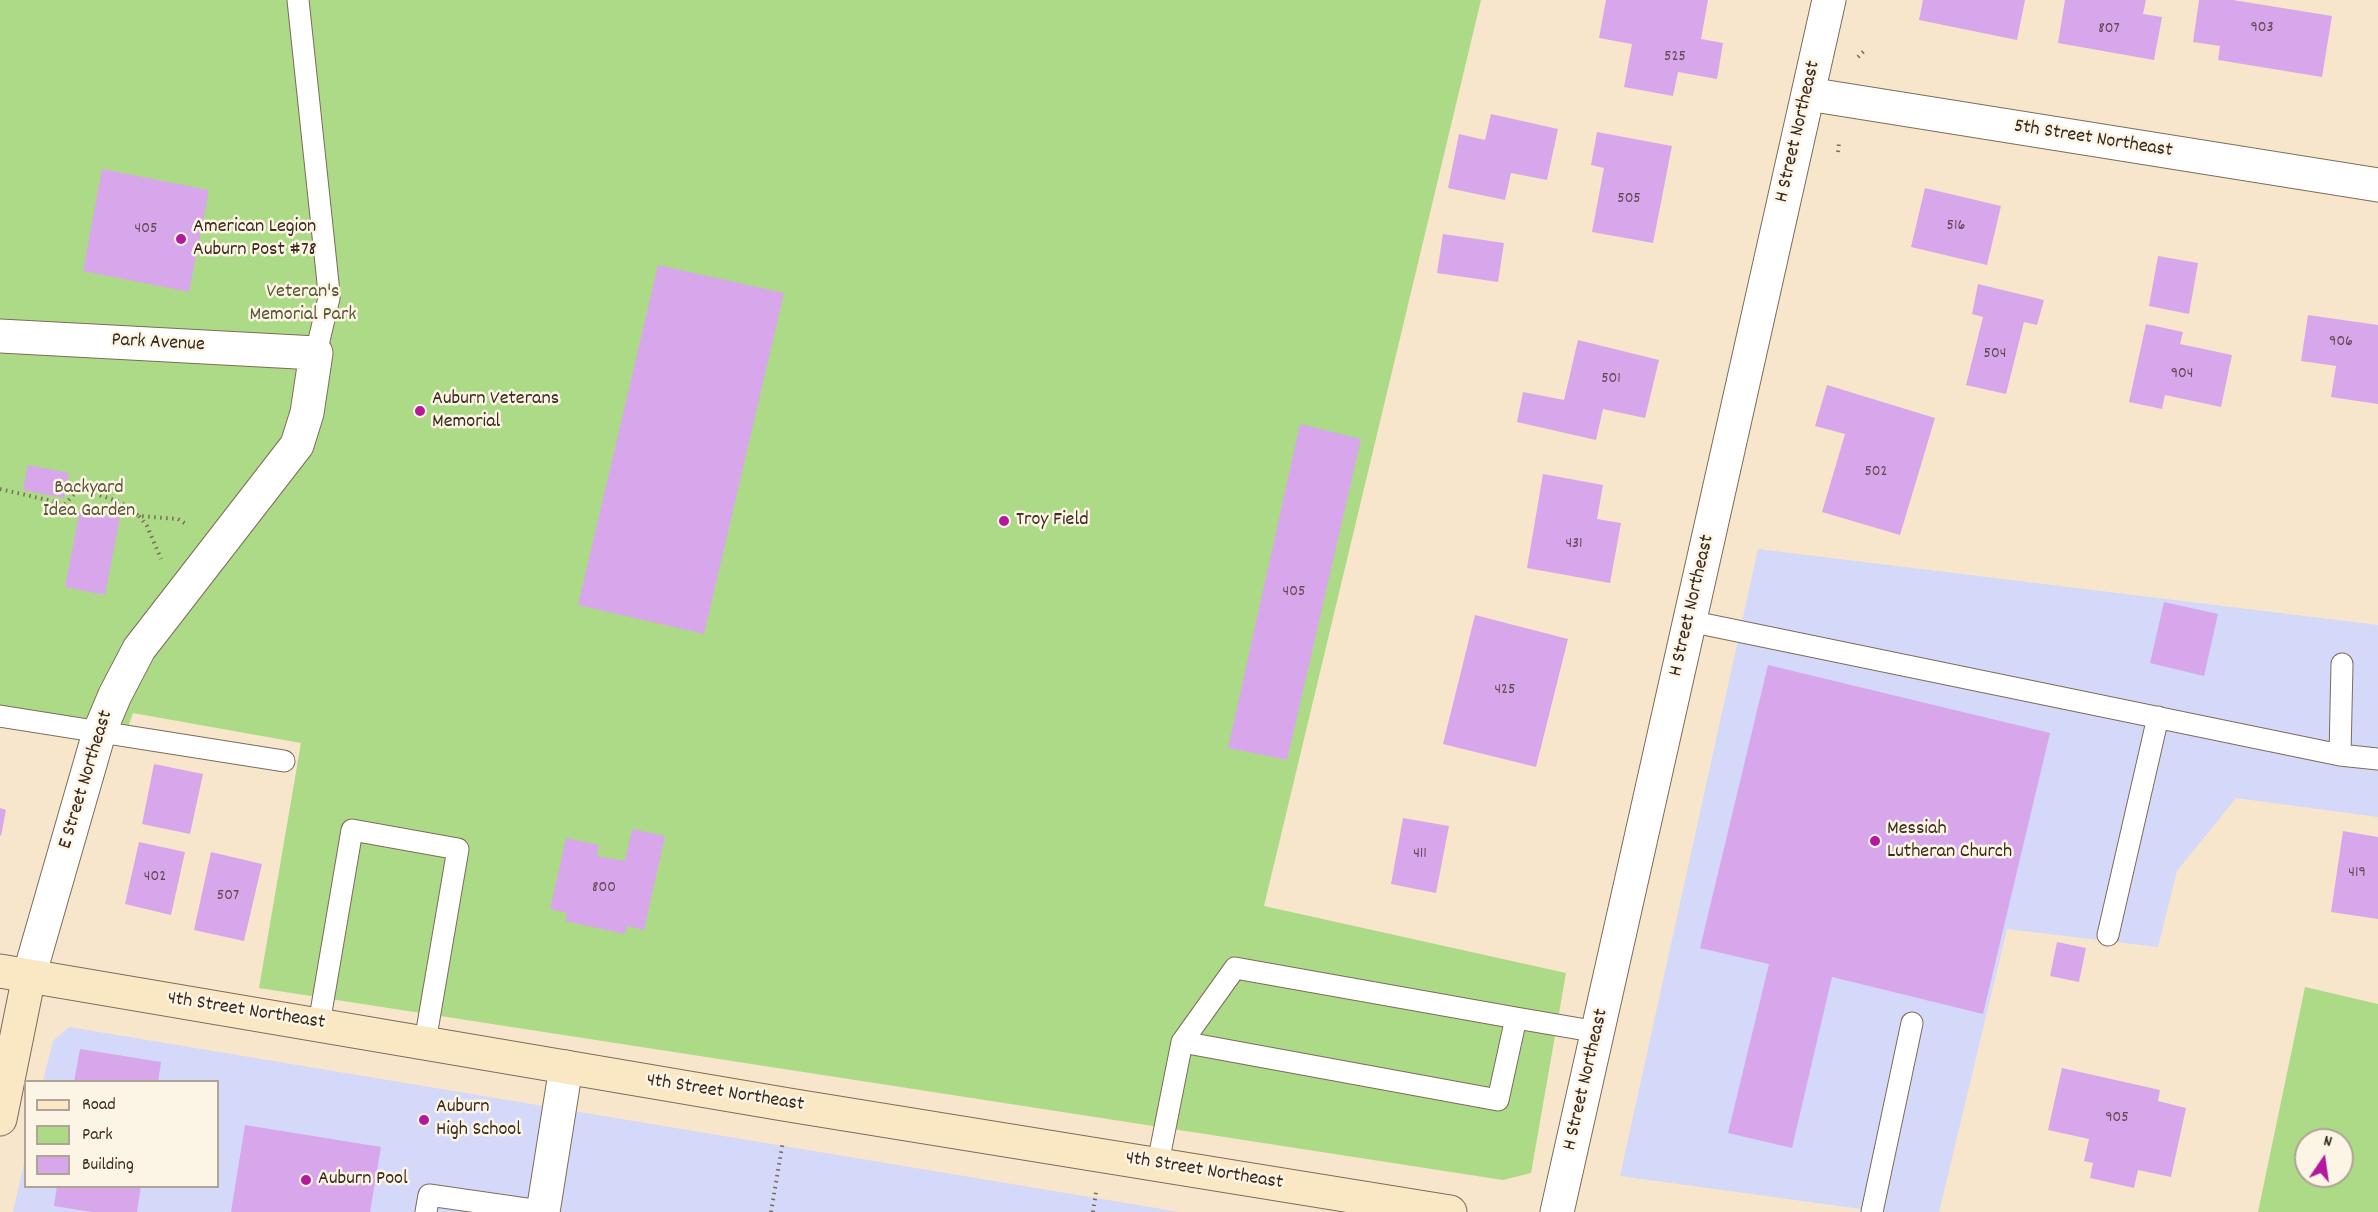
<!DOCTYPE html>
<style>
body{margin:0}
#map{position:relative;width:2378px;height:1212px;overflow:hidden;background:#f7e6cc;font-family:Dekko,sans-serif}
canvas{display:block}
.legend{position:absolute;left:24px;top:1080px;width:195px;height:108px;box-sizing:border-box;background:#fcf5e5;border:2px solid #afa495;margin:0;padding:8px 10px;list-style:none;font-size:18px;color:#3b2a1e}
.legend li{display:flex;align-items:center;gap:12px;height:30px}
.legend b{width:30px;border:2px solid #afa495}
.north{position:absolute;left:2294px;top:1128px;width:60px;height:60px;box-sizing:border-box;background:#fcf5e5;border:2px solid #afa495;border-radius:50%;rotate:13deg;font-size:16px;font-weight:700;line-height:24px;text-align:center;color:#3b2a1e}
.north::after{content:'';display:block;margin:auto;width:21px;height:27px;background:#b5179e;clip-path:polygon(50% 0,100% 100%,50% 72%,0 100%)}
</style>
<div id="map">
<canvas width="2378" height="1212"></canvas>
<ul class="legend">
<li><b style="height:8px;background:#fae7c3"></b>Road</li>
<li><b style="height:16px;background:#acda86"></b>Park</li>
<li><b style="height:16px;background:#d8a7eb"></b>Building</li>
</ul>
<div class="north">N</div>
</div>
<script>
const ctx = document.querySelector('canvas').getContext('2d');
ctx.lineJoin = 'round';
function paint(path, color) { ctx.fillStyle = color; ctx.fill(path, 'evenodd'); }
const toPath = rows => new Path2D(rows.map(r => 'M' + r).join(''));
function trace(path, color, width, dash) { ctx.strokeStyle = color; ctx.lineWidth = width; ctx.lineCap = dash ? 'butt' : 'round'; ctx.setLineDash(dash || []); ctx.stroke(path); }
function label(font, color, halo, rows, align = 'center') {
  ctx.font = font + ' Dekko,sans-serif'; ctx.lineWidth = 5; ctx.setLineDash([]); ctx.textBaseline = 'middle'; ctx.strokeStyle = halo; ctx.fillStyle = color; for (const [text, x, y, turn = 0] of rows) {
    ctx.save(); ctx.translate(x, y); ctx.rotate((+turn || 0) * Math.PI / 180); ctx.textAlign = isNaN(turn) ? turn : align; if (halo) ctx.strokeText(text, 0, 0); ctx.fillText(text, 0, 0); ctx.restore();
  }
}
const built = toPath([
 [1758,549,2378,625,2378,817,2236,798,2177,871,2158,947,2007,929,1939,1212,1883,1212,1620,1176],
 [69,1027,1180,1212,13,1212,25,1159,26,1186,218,1186,218,1082,43,1081,53,1041]
]);
const green = toPath([
 [0,0,1481,0,1264,906,1566,973,1531,1173,1503,1180,259,988,301,743,133,713,125,736,0,716],
 [2305,987,2378,1004,2378,1212,2258,1212],
 [2306,1140,2342,1140,2342,1176,2306,1176]
]);
const building = toPath([
 [1606,0,1708,0,1701,39,1723,43,1717,79,1678,72,1673,96,1624,87,1632,44,1599,38],
 [1923,0,2025,0,2017,40,1919,20],
 [2065,0,2146,0,2143,14,2162,17,2154,60,2058,43],
 [2199,0,2233,0,2332,16,2322,77,2218,60,2220,46,2193,42],
 [1491,114,1558,129,1547,180,1511,173,1505,200,1448,188,1459,134,1485,140],
 [1597,132,1672,146,1653,243,1592,232,1604,168,1591,165],
 [102,169,209,190,189,292,83,271],
 [1925,188,2001,206,1987,265,1911,247],
 [1443,234,1504,243,1498,282,1437,273],
 [2158,256,2198,263,2189,314,2149,306],
 [658,265,784,293,704,634,578,605],
 [1978,284,2044,300,2037,325,2024,322,2006,394,1966,385,1983,317,1972,314],
 [2308,315,2378,325,2378,404,2331,397,2336,366,2301,361],
 [2146,324,2183,332,2180,344,2232,355,2221,407,2165,395,2162,409,2129,402],
 [1578,340,1659,360,1645,418,1603,409,1596,440,1517,422,1523,392,1564,400],
 [1827,385,1935,418,1900,535,1822,512,1845,434,1815,426],
 [1300,424,1361,439,1287,760,1228,748],
 [28,465,69,473,64,498,23,490],
 [1543,474,1603,485,1597,519,1621,523,1610,583,1527,568],
 [80,509,120,517,105,595,65,587],
 [2164,602,2218,614,2204,676,2150,663],
 [1475,615,1568,639,1536,767,1443,744],
 [1768,665,2050,733,1983,1014,1832,977,1792,1148,1728,1133,1769,964,1700,948],
 [154,764,203,774,190,834,142,824],
 [0,808,6,810,1,836,0,835],
 [1403,818,1449,826,1436,893,1391,884],
 [632,829,665,836,644,930,627,926,625,934,565,921,567,913,550,909,566,838,599,845,597,856,625,861],
 [2343,831,2378,837,2378,919,2331,912],
 [139,842,185,852,171,915,125,904],
 [211,852,262,864,244,941,194,930],
 [2057,942,2086,948,2079,982,2050,976],
 [80,1049,161,1062,158,1082,74,1082],
 [2062,1068,2160,1090,2158,1101,2186,1108,2171,1177,2138,1170,2134,1188,2090,1178,2093,1163,2084,1161,2089,1139,2048,1130],
 [245,1125,381,1147,370,1212,231,1212],
 [57,1186,141,1186,137,1212,92,1212,54,1206]
]);
const path = toPath([
 [1858,57,1865,50],
 [1838,152,1839,143],
 [0,489,65,504,77,491,87,491,120,502,139,516,178,519,186,524],
 [139,516,147,526,161,559],
 [771,1212,783,1141],
 [1093,1212,1096,1192]
]);
const lane = toPath([
 [298,0,328,283,329,298,316,353],
 [1689,621,2340,755,2378,759],
 [0,716,284,761],
 [2340,755,2342,664],
 [2108,935,2158,717],
 [1516,1018,1598,1032],
 [319,1024,352,830,458,849,425,1042],
 [1158,1163,1182,1042,1235,968,1516,1018,1498,1100,1182,1042],
 [426,1212,429,1195,547,1212],
 [1872,1212,1912,1023]
]);
const street = toPath([
 [1808,94,2378,185],
 [0,336,316,353,307,413,297,445,139,649,115,695,99,733,29,976],
 [543,1212,566,1067],
 [1557,1212,1829,0]
]);
const secondary = toPath([
 [0,971,789,1105,1450,1212],
 [0,1119,29,976]
]);
const markers = [
 [181,239,6,"#b5179e"],
 [420,411,6,"#b5179e"],
 [1004,521,6,"#b5179e"],
 [1875,841,6,"#b5179e"],
 [424,1120,6,"#b5179e"],
 [306,1180,6,"#b5179e"]
];
const numberNames = [
 ["903",2262,29],
 ["807",2109,30],
 ["525",1675,58],
 ["505",1629,200],
 ["516",1956,227],
 ["405",146,230],
 ["906",2341,343],
 ["504",1995,355],
 ["904",2182,375],
 ["501",1611,380],
 ["502",1876,473],
 ["431",1574,545],
 ["405",1294,593],
 ["425",1505,691],
 ["411",1420,855],
 ["419",2357,874],
 ["402",155,878],
 ["800",604,889],
 ["507",228,897],
 ["905",2117,1119]
];
const streetNames = [
 ["H Street Northeast",1799,132,-77],
 ["5th Street Northeast",2093,140,9],
 ["Park Avenue",158,344,3],
 ["H Street Northeast",1693,606,-77],
 ["E Street Northeast",87,780,-73],
 ["4th Street Northeast",246,1012,9],
 ["H Street Northeast",1587,1080,-77],
 ["4th Street Northeast",725,1094,9],
 ["4th Street Northeast",1204,1172,9]
];
const poiNames = [
 ["American Legion",193,228],
 ["Auburn Post #78",193,251],
 ["Auburn Veterans",432,400],
 ["Memorial",432,423],
 ["Troy Field",1016,521],
 ["Messiah",1887,830],
 ["Lutheran Church",1887,853],
 ["Auburn",436,1108],
 ["High School",436,1131],
 ["Auburn Pool",318,1180]
];
const parkNames = [
 ["Veteran's",303,293],
 ["Memorial Park",303,316],
 ["Backyard",89,489],
 ["Idea Garden",89,512]
];
paint(built, '#d4d8f9');
paint(green, '#acda86');
paint(building, '#d8a7eb');
trace(lane, '#7d6c5b', 23);
trace(street, '#7d6c5b', 35);
trace(secondary, '#7d6c5b', 35);
trace(path, '#7d6c5b', 4, [1.5, 4.5]);
trace(lane, '#fff', 21);
trace(street, '#fff', 33);
trace(secondary, '#fae7c3', 33);
for (const [x, y, r, color] of markers) { const dot = new Path2D(); dot.arc(x, y, r, 0, 2 * Math.PI); ctx.fillStyle = color; ctx.fill(dot); trace(dot, '#fcf5e5', 2); }
label('16px', '#624951', null, numberNames);
label('20px', '#3b2a1e', '#fcf5e5', streetNames);
label('20px', '#3b2a1e', '#fcf5e5', poiNames, 'left');
label('20px', '#575638', '#fcf5e5', parkNames);
</script>
